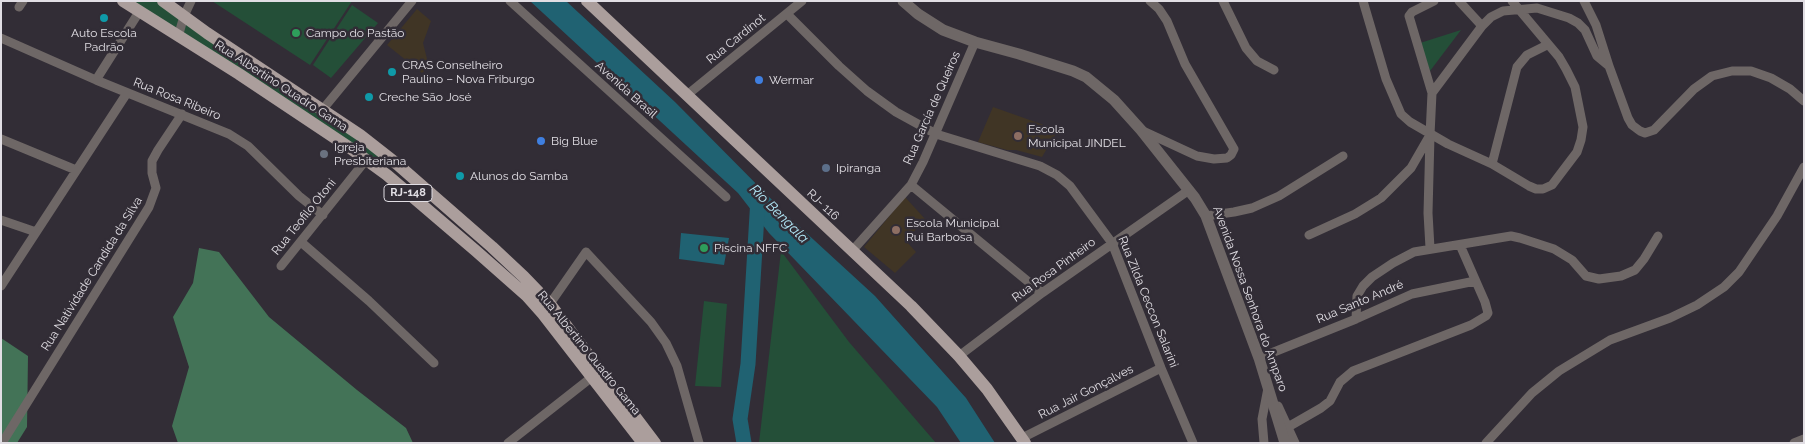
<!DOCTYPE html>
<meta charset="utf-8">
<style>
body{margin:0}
#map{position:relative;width:1805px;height:444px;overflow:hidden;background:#322d36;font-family:Raleway,sans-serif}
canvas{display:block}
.frame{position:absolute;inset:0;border:2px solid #e1dee4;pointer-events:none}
</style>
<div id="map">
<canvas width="1805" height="444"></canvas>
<div class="frame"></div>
</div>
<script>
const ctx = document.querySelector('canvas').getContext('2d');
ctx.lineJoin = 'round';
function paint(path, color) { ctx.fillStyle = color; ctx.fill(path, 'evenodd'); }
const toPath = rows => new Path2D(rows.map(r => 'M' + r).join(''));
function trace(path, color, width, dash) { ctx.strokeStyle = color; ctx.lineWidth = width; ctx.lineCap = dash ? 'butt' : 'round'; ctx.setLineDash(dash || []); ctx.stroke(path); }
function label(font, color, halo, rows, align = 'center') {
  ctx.font = font + ' Raleway,sans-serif'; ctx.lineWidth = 5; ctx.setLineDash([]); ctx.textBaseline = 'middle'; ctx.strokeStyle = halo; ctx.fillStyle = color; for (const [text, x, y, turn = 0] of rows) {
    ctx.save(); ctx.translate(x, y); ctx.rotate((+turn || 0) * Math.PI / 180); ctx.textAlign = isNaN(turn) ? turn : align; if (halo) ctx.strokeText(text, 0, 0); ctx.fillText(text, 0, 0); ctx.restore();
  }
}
const education = toPath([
 [417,9,431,21,423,43,429,67,422,73,387,45],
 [993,107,1058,130,1042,157,1016,150,1007,150,978,142],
 [905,197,925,219,906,241,916,252,895,273,864,247]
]);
const green = toPath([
 [126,1,160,1,390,159,381,168],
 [212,1,352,1,310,65],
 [352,5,378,23,331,78,313,65],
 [1461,30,1430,71,1420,43],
 [781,251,849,342,936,443,759,443],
 [704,301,727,304,721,387,695,386]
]);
const forest = toPath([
 [199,248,219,252,269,317,357,390,406,428,413,443,178,443,172,426,189,367,173,317,193,283],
 [1,338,28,356,27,427,17,443,1,443]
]);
const water = toPath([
 [530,1,566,1,675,102,790,218,875,296,966,398,995,443,961,443,937,407,769,233,738,193],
 [681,233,729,238,724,265,679,259]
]);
const river = toPath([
 [744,443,740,419,748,364,758,198]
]);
const minor = toPath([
 [510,1,726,197],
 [1223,1,1246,48,1257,61,1274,70],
 [1363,1,1386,79,1401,114,1410,122,1448,144,1492,164,1529,186,1536,189,1543,189,1552,185,1577,152,1581,140,1583,127,1575,87,1566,69,1559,57,1512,1],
 [1459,1,1482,26],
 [1584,1,1596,25,1609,66],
 [19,7,23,1],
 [787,14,839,66,867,91,896,112,936,134,1040,166,1057,175,1070,186,1112,243,1161,368,1193,443],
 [178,37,184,16,191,1],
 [1,38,96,80,229,134,248,146,299,196,323,215],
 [96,80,139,12],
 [1432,93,1409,16,1412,12,1434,1],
 [687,95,802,1],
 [323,109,412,1],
 [1141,130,1197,156,1214,159,1227,158,1231,155,1234,149,1185,64,1167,21,1159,9,1150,1],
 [1430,136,1428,213,1430,248],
 [1,139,76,170],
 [1492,164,1517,67,1527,55,1547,45],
 [911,185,1042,293],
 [1206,216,1234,212,1252,208,1279,196,1343,156],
 [1,220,36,232],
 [1309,235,1355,214,1381,198,1411,168,1430,135,1432,93,1482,26,1491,17,1503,11,1537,8,1569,18,1578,23,1585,30,1597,56,1609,66,1628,118,1632,125,1640,131,1645,133,1654,130,1694,89,1712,76,1732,71,1751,71,1771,78,1790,89,1804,101],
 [301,242,369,301,434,363],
 [852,251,911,185,923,162,975,42],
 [281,266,366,160],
 [1,286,127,93],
 [547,308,586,252,651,322,666,343,677,366,699,443],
 [1356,319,1357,296,1363,286,1372,277,1393,263,1414,252,1511,236,1520,238,1554,249,1572,260,1586,276,1599,279,1621,276,1635,270,1644,259,1658,236],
 [959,356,1042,293,1189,190],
 [1259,358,1356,319,1412,294,1475,281],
 [1278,406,1295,443],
 [1288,427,1321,408,1330,401,1340,382,1353,371,1471,325,1486,316,1488,313,1485,302,1460,245],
 [1022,438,1161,368],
 [2,443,149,207,156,188,152,173,152,161,158,150,182,114],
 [508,443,592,377],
 [1264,443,1262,419,1268,388],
 [1486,443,1532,393,1559,371,1610,340,1670,318,1697,305,1724,287,1739,272,1777,216,1804,167],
 [1794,443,1804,439]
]);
const tertiary = toPath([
 [903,1,918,14,943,30,975,42,1019,54,1073,71,1086,77,1114,100,1141,130,1195,198,1206,216,1259,358,1285,443]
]);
const primary = toPath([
 [123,1,239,74,350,148,387,175,476,251,527,296,543,314,643,443],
 [163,1,207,33,360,135,397,164,492,247,524,277,550,304,655,443],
 [587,1,911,306,959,356,987,389,1025,443]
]);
const markers = [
 [104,18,5,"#0f9aa8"],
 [296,33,5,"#2e9e5b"],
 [392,72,5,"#0f9aa8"],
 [759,80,5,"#3f7fe0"],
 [369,97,5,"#0f9aa8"],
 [1018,136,5,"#8d6e63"],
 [541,141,5,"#3f7fe0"],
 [324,154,5,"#6b7280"],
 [826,168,5,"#5c6f8a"],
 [460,176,5,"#0f9aa8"],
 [896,230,5,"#8d6e63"],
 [704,248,5,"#2e9e5b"]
];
const shields = [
 [408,193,48]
];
const shieldNames = [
 ["RJ-148",408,193]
];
const poiNames = [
 ["Auto Escola",104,33,"center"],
 ["Padrão",104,47,"center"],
 ["Campo do Pastão",306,33],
 ["CRAS Conselheiro",402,65],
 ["Paulino – Nova Friburgo",402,79],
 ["Wermar",769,80],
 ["Creche São José",379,97],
 ["Escola",1028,129],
 ["Municipal JINDEL",1028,143],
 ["Big Blue",551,141],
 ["Igreja",334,147],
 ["Presbiteriana",334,161],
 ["Ipiranga",836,168],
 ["Alunos do Samba",470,176],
 ["Escola Municipal",906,223],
 ["Rui Barbosa",906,237],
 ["Piscina NFFC",714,248]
];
const streetNames = [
 ["Rua Cardinot",736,39,-39],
 ["Rua Albertino Quadro Gama",281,86,33],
 ["Avenida Brasil",626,90,42],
 ["Rua Rosa Ribeiro",177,99,22],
 ["Rua García de Queiros",932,108,-66],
 ["RJ- 116",823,205,43],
 ["Rua Teofilo Otoni",304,217,-51],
 ["Rua Rosa Pinheiro",1054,270,-36],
 ["Rua Natividade Candida da Silva",92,274,-58],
 ["Avenida Nossa Senhora do Amparo",1250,299,70],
 ["Rua Zilda Ceccon Salarini",1148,302,68],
 ["Rua Santo André",1360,302,-23],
 ["Rua Albertino Quadro Gama",589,353,51],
 ["Rua Jair Gonçalves",1086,392,-27]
];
const waterNames = [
 ["Rio Bengala",779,214,45]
];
paint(education, '#403525');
paint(green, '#244f38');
paint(forest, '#437357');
paint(water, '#206272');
trace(river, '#206272', 15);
trace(minor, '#6e6766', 9);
trace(tertiary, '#6e6766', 11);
trace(primary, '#ab9e9c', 12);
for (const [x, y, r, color] of markers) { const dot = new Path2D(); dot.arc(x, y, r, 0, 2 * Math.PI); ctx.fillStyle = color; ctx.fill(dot); trace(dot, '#322d36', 2); }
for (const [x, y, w] of shields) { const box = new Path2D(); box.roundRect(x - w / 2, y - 8.5, w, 17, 4); ctx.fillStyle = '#322d36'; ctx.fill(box); trace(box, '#e1dee4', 1); }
label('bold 11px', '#e1dee4', null, shieldNames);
label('12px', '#e1dee4', '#322d36', poiNames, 'left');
label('12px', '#e1dee4', '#322d36', streetNames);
label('italic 14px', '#b2e8f8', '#322d36', waterNames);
</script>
